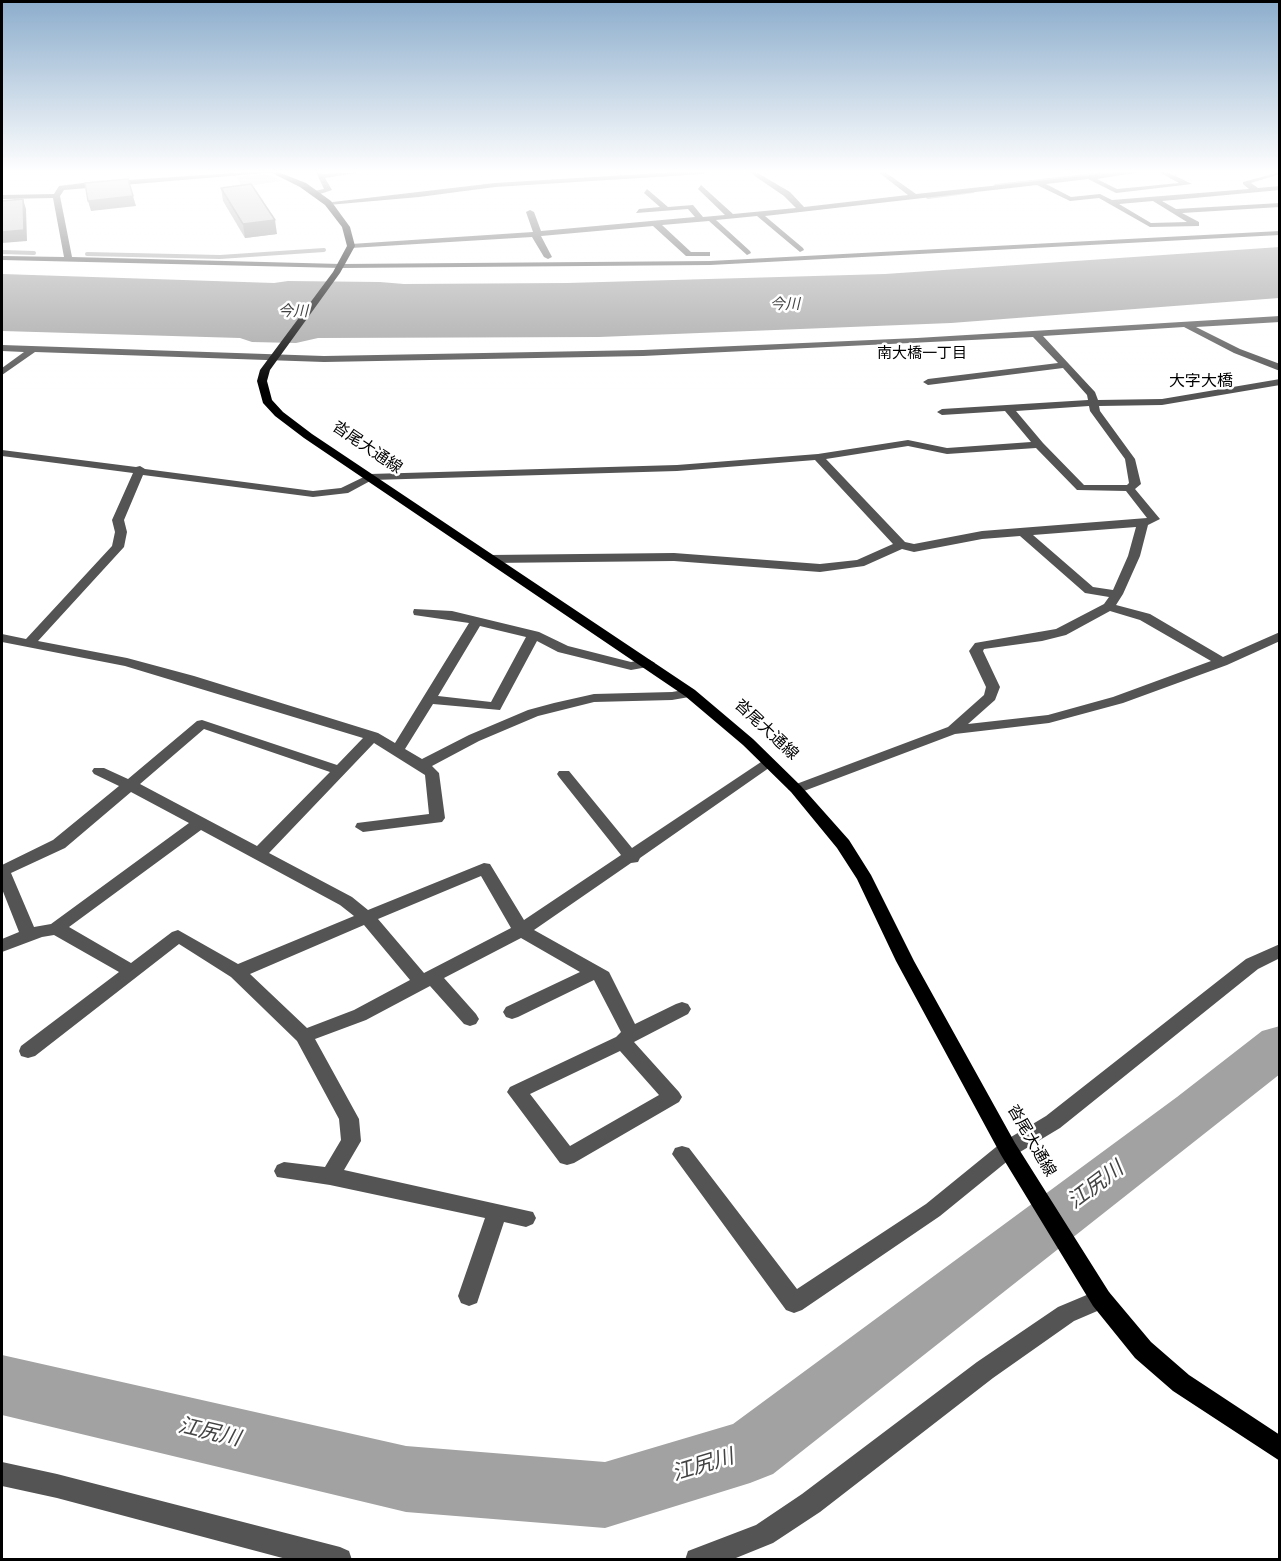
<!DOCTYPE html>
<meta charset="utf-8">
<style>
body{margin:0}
#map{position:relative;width:1281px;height:1561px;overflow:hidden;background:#fff;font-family:"DejaVu Sans",sans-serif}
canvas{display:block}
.frame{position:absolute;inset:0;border:3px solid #000;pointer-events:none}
</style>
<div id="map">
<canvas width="1281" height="1561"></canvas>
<div class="frame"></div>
</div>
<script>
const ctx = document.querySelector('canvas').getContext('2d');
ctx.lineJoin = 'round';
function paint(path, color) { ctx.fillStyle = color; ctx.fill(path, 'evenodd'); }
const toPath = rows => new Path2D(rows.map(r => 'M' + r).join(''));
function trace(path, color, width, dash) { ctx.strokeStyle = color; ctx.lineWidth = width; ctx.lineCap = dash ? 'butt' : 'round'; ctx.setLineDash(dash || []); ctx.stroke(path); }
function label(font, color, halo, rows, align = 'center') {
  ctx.font = font + ' "DejaVu Sans","Noto Sans JP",sans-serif'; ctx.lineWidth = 5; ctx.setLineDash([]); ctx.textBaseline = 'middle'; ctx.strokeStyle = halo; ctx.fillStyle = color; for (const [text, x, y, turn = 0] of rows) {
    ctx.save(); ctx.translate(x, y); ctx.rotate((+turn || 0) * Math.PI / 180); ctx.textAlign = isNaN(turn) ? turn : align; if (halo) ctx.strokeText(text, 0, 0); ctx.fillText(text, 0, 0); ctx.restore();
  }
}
const green = toPath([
 [267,174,281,181,242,187,237,177]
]);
const water = toPath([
 [1280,247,1279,298,951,323,599,337,318,338,296,343,252,342,240,338,2,331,2,274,274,283,288,281,380,282,404,284,567,283,885,274]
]);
const stream = toPath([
 [996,186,1120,172],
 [928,197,973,191],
 [2,252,34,253],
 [87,254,220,257,324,250]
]);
const river = toPath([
 [1280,1026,1280,1074,773,1474,750,1483,605,1528,406,1512,2,1415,2,1355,406,1446,605,1462,733,1424,1177,1097,1262,1031,1280,1026]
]);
const minor = toPath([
 [248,172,277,172,64,190,60,196,72,257,341,264,710,261,1280,231,1280,235,710,265,341,268,2,260,2,256,64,257,53,198,2,199,2,195,54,194,59,186,83,183,248,172],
 [316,172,323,174,362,172,325,178,332,190,317,195,314,191,324,189,316,172],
 [675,172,707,172,704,174,495,187,419,197,328,205,324,203,495,183,675,172],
 [749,172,756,172,790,192,804,207,908,195,878,172,885,172,916,194,1121,172,1140,172,1097,179,1117,189,1179,183,1159,172,1167,172,1192,184,1116,193,1088,179,1046,184,1071,197,1100,194,1112,200,1249,189,1243,184,1243,182,1280,172,1280,174,1251,183,1258,188,1280,186,1280,190,1162,201,1176,209,1280,203,1280,207,1182,213,1199,222,1199,226,1150,227,1099,198,1070,201,1037,185,765,216,803,248,804,250,800,252,757,216,716,220,750,251,751,253,747,255,709,221,662,225,691,252,710,252,710,256,686,256,653,226,541,236,552,257,548,259,544,257,532,237,351,248,347,246,351,244,533,232,526,212,530,210,534,212,541,231,695,217,688,209,636,213,639,209,660,207,644,193,647,189,668,207,693,205,703,217,725,215,698,189,701,185,733,214,796,208,784,196,749,172],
 [1153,201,1187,222,1151,223,1119,204,1153,201],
 [1280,316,1280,322,1196,327,1240,349,1280,364,1280,371,1234,353,1184,327,1043,336,1095,392,1098,400,1162,399,1280,379,1280,385,1162,405,1099,406,1100,411,1135,459,1141,484,1135,489,1160,519,1148,525,1140,556,1123,594,1116,605,1150,614,1223,657,1280,632,1280,641,1227,665,1123,703,1049,723,955,734,796,794,788,789,791,786,948,727,984,695,986,687,969,651,975,643,1056,629,1104,604,1109,597,1085,593,1020,536,982,539,914,552,902,549,864,566,820,572,674,561,490,563,484,559,490,555,674,553,820,564,857,560,893,544,815,460,677,471,372,480,348,493,313,497,143,475,124,520,127,532,124,547,38,641,127,658,194,676,378,733,395,743,469,623,414,615,413,612,414,609,452,611,539,632,568,646,631,662,648,659,655,663,653,666,631,670,558,652,537,641,500,710,433,704,405,749,422,759,469,735,528,710,554,703,594,694,672,692,690,689,697,693,695,696,672,700,594,702,538,716,479,741,432,766,439,773,445,818,442,822,363,832,355,827,357,823,429,814,425,775,374,743,269,853,352,897,368,910,484,863,490,864,524,920,621,855,559,777,557,774,559,771,569,771,632,848,764,760,769,758,776,763,640,858,638,862,631,863,534,930,609,972,635,1024,676,1004,682,1002,688,1004,691,1009,688,1014,634,1042,679,1092,682,1097,679,1102,574,1163,567,1165,560,1163,507,1092,510,1087,616,1037,621,1032,594,980,518,1017,512,1019,506,1017,503,1012,506,1007,580,972,521,938,444,978,476,1014,479,1019,476,1024,470,1026,464,1024,430,986,366,1020,315,1039,359,1119,361,1141,344,1170,533,1212,536,1218,533,1224,526,1227,504,1222,477,1303,469,1306,461,1303,458,1296,485,1218,330,1185,277,1177,274,1171,277,1165,284,1162,325,1167,341,1140,339,1119,297,1041,231,977,179,944,35,1056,28,1058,21,1056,19,1051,21,1046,119,972,54,935,42,937,2,952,2,939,19,932,2,889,2,865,53,840,119,786,94,774,92,771,94,768,104,768,128,779,197,721,202,720,337,765,363,738,125,666,2,642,2,634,26,639,112,546,115,532,112,520,133,473,2,456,2,450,136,467,140,466,145,469,313,491,341,488,370,474,677,465,818,454,908,440,947,448,1031,442,1005,411,942,415,937,412,942,409,1088,400,1087,395,1063,368,928,385,923,382,928,379,1058,363,1033,337,643,356,324,362,35,352,2,375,2,368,24,352,2,351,2,345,324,356,643,350,917,338,1280,316],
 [1089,406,1090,411,1125,459,1129,483,1127,485,1084,485,1043,443,1016,411,1089,406],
 [908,446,947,454,1036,448,1077,490,1126,491,1147,518,982,531,914,544,905,542,826,459,908,446],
 [1136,527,1128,556,1113,590,1093,587,1033,535,1136,527],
 [1110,611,1140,620,1211,661,1113,697,1048,715,968,724,995,700,1000,687,983,651,984,649,1042,641,1066,635,1110,611],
 [480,626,526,637,491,702,438,696,480,626],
 [204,729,330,772,257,846,140,784,204,729],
 [131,792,189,823,51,924,34,927,11,873,65,848,131,792],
 [201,830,340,905,354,916,238,964,178,930,172,932,131,963,69,927,201,830],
 [481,876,511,928,424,973,378,919,481,876],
 [364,925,410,980,354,1010,307,1028,250,974,364,925],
 [620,1051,659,1095,570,1146,530,1094,620,1051],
 [1280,944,1280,958,1258,969,1060,1128,1015,1155,940,1216,802,1310,794,1313,786,1310,672,1154,675,1148,682,1146,689,1148,797,1289,926,1204,1001,1143,1046,1116,1246,959,1280,944],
 [1101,1289,1109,1292,1112,1299,1109,1306,1074,1321,993,1378,820,1512,773,1543,731,1560,685,1560,688,1551,756,1525,802,1494,977,1362,1058,1307,1101,1289],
 [2,1462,57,1474,340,1547,349,1551,352,1560,290,1560,57,1498,2,1486,2,1462]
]);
const major = toPath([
 [270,172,278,172,306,183,331,201,350,227,355,246,340,273,270,370,267,381,272,400,283,412,312,434,695,690,753,739,801,786,849,840,871,875,914,961,1015,1143,1109,1292,1151,1342,1189,1375,1280,1435,1280,1461,1173,1391,1135,1358,1093,1306,1001,1155,896,961,857,879,837,848,791,792,743,745,685,696,304,438,275,416,263,403,257,381,260,370,333,272,347,246,342,227,325,205,300,187,270,172]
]);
const wall = toPath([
 [221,188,277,234,245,238,223,201]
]);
const shadedWall = toPath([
 [133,196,136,206,91,211,88,201],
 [23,199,26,209,27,241,2,243,2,232],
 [275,220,277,234,245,238,243,224]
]);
const building = toPath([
 [128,179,133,196,88,201,85,183,128,179],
 [251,184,275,220,243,224,221,188,251,184],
 [23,199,24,230,2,232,2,201,23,199]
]);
const farWaternames = [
 ["今川",785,305,-1],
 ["今川",293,312]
];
const farNeighbourhoodnames = [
 ["南大橋一丁目",922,354]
];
const farQuarternames = [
 ["大字大橋",1201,382]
];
const streetNames = [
 ["沓尾大通線",367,448,34],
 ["沓尾大通線",766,730,43],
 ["沓尾大通線",1031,1141,60]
];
const nearWaternames = [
 ["江尻川",1096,1186,-37],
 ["江尻川",209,1433,13],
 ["江尻川",703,1466,-17]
];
paint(green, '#dbdbdb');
paint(water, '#a2a2a2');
trace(stream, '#a2a2a2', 4);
paint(river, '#a2a2a2');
paint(minor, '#545454');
paint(major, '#000');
paint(wall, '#a9a9a9');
paint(shadedWall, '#898989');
paint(building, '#c4c4c4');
trace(building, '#898989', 1.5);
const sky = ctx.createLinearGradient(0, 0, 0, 390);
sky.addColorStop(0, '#8cadcc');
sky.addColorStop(0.44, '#fff');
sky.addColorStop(1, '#ffffff00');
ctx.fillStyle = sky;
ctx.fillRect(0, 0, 1281, 390);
label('italic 15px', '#434343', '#fff', farWaternames);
label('15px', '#000', '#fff', farNeighbourhoodnames);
label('16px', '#000', '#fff', farQuarternames);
label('16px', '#000', '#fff', streetNames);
label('italic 21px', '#434343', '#fff', nearWaternames);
</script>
